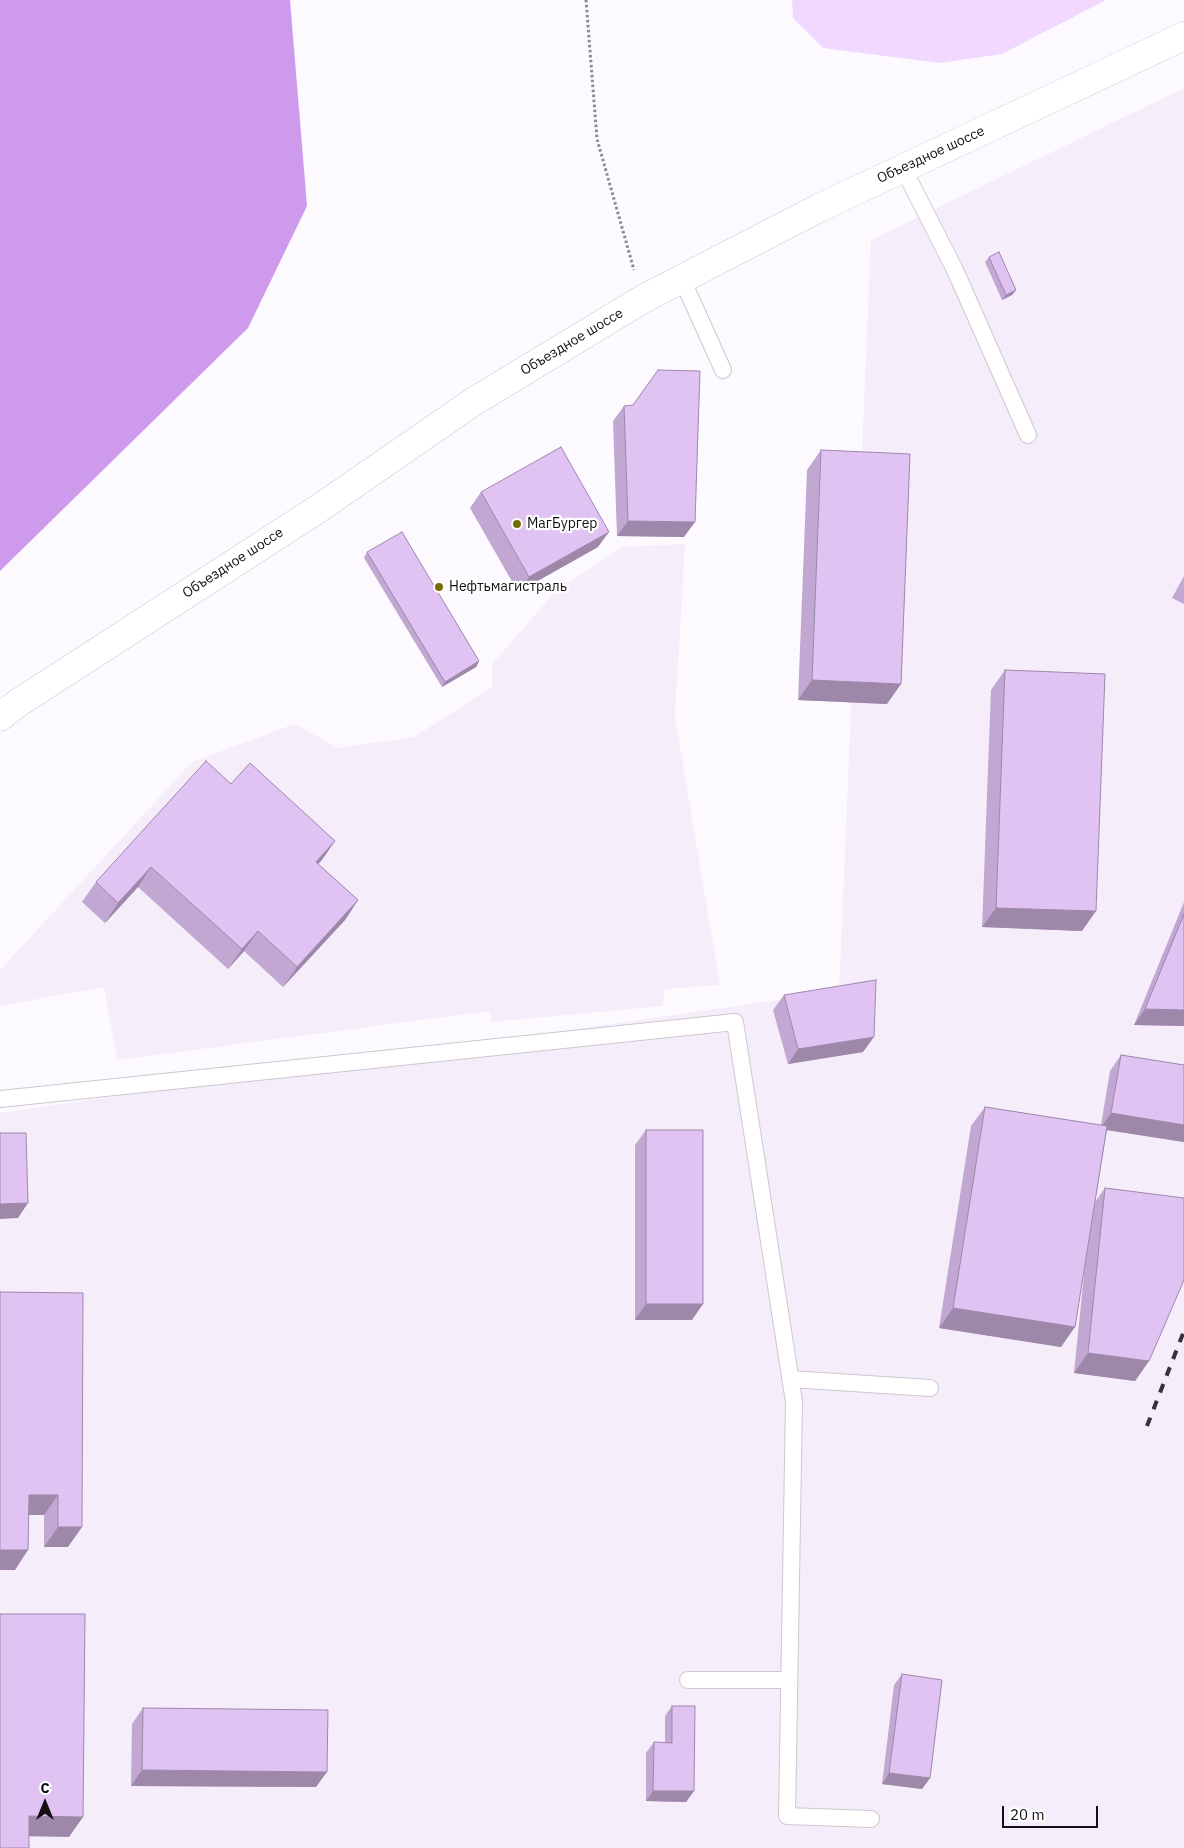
<!DOCTYPE html>
<meta charset="utf-8">
<style>
body{margin:0}
#map{position:relative;width:1184px;height:1848px;overflow:hidden;background:#fcf9ff;font-family:"IBM Plex Sans",sans-serif}
canvas{display:block}
.north{position:absolute;left:20px;top:1778px;width:50px;height:50px;-webkit-text-stroke:4px #fff;paint-order:stroke;rotate:0deg;font-size:14px;font-weight:700;line-height:20px;text-align:center;color:#121013}
.north::after{content:'';display:block;margin:auto;width:18px;height:22px;background:#121013;clip-path:polygon(50% 0,100% 100%,50% 72%,0 100%)}
.scale{position:absolute;left:1002px;top:1806px;width:96px;height:22px;box-sizing:border-box;border:2px solid #121013;border-top:0;padding-left:6px;font-size:15px;line-height:18px;white-space:nowrap;color:#121013;-webkit-text-stroke:4px #fff;paint-order:stroke}
</style>
<div id="map">
<canvas width="1184" height="1848"></canvas>
<div class="north">С</div>
<div class="scale">20 m</div>
</div>
<script>
const ctx = document.querySelector('canvas').getContext('2d');
ctx.lineJoin = 'round';
function paint(path, color) { ctx.fillStyle = color; ctx.fill(path, 'evenodd'); }
const toPath = rows => new Path2D(rows.map(r => 'M' + r).join(''));
function trace(path, color, width, dash) { ctx.strokeStyle = color; ctx.lineWidth = width; ctx.lineCap = dash ? 'butt' : 'round'; ctx.setLineDash(dash || []); ctx.stroke(path); }
function label(font, color, halo, rows, align = 'center') {
  ctx.font = font + ' "IBM Plex Sans",sans-serif'; ctx.lineWidth = 4.5; ctx.setLineDash([]); ctx.textBaseline = 'middle'; ctx.strokeStyle = halo; ctx.fillStyle = color; for (const [text, x, y, turn = 0] of rows) {
    ctx.save(); ctx.translate(x, y); ctx.rotate((+turn || 0) * Math.PI / 180); ctx.textAlign = isNaN(turn) ? turn : align; if (halo) ctx.strokeText(text, 0, 0); ctx.fillText(text, 0, 0); ctx.restore();
  }
}
const built = toPath([
 [1184,88,1184,1848,0,1848,0,1113,839,991,871,240],
 [685,544,675,716,720,985,665,989,663,1006,491,1022,490,1011,117,1060,104,987,0,1006,0,970,192,762,294,724,339,748,414,737,492,687,492,664,555,592,622,547]
]);
const green = toPath([
 [792,0,1106,0,1002,54,940,63,823,48,793,18]
]);
const water = toPath([
 [0,0,290,0,307,206,248,328,0,571]
]);
const path = toPath([
 [586,0,597,139,634,270]
]);
const lane = toPath([
 [903,168,955,270,1028,435],
 [682,279,723,370],
 [0,1099,735,1022,794,1402,787,1816,871,1819],
 [790,1379,930,1388],
 [688,1680,789,1680]
]);
const primary = toPath([
 [0,717,18,703,318,509,473,402,643,299,819,208,1184,36]
]);
const rail = toPath([
 [1147,1426,1184,1331]
]);
const wall = toPath([
 [989,257,1016,290,1012,295,1002,300,985,262],
 [624,406,684,537,617,536,613,421],
 [821,450,887,704,798,700,807,470],
 [481,492,598,547,518,592,470,508],
 [367,552,479,661,476,667,442,687,364,558],
 [1184,576,1184,604,1172,598],
 [1005,670,1082,931,982,927,991,690],
 [231,784,335,841,318,864,358,900,345,920,283,987,244,951,228,969,138,887,105,923,82,902,96,882],
 [1184,902,1184,1026,1134,1025],
 [784,995,863,1052,788,1064,773,1010],
 [1121,1055,1184,1065,1184,1142,1107,1130,1095,1202,1105,1188,1149,1361,1135,1381,1074,1373,1085,1264,1061,1347,939,1328,971,1126,985,1107,1101,1125,1110,1071],
 [646,1130,692,1320,635,1320,635,1145],
 [0,1292,83,1293,68,1547,44,1547,44,1515,29,1515,15,1570,0,1570],
 [902,1674,930,1778,922,1789,882,1784,894,1685],
 [672,1706,694,1791,686,1802,646,1801,646,1753,654,1742,665,1742,665,1716],
 [143,1708,316,1787,131,1786,132,1724]
]);
const shadedWall = toPath([
 [1016,290,1012,295,1002,300,1006,295],
 [628,521,695,522,684,537,617,536],
 [609,532,598,547,518,592,529,577],
 [479,661,476,667,442,687,445,682],
 [812,680,901,684,887,704,798,700],
 [335,841,322,860,302,882,316,862],
 [151,867,138,887,105,923,118,903],
 [358,900,345,920,283,987,297,967],
 [996,908,1096,911,1082,931,982,927],
 [258,931,244,951,228,969,242,949],
 [1145,1009,1184,1010,1184,1026,1134,1025],
 [874,1037,863,1052,788,1064,798,1049],
 [1111,1113,1184,1125,1184,1142,1100,1129],
 [28,1203,18,1218,0,1219,0,1204],
 [646,1304,703,1304,692,1320,635,1320],
 [953,1308,1075,1327,1061,1347,939,1328],
 [1088,1353,1149,1361,1135,1381,1074,1373],
 [29,1495,58,1495,44,1515,15,1515],
 [58,1527,82,1527,68,1547,44,1547],
 [0,1550,28,1550,15,1570,0,1570],
 [142,1770,327,1772,316,1787,131,1786],
 [889,1773,930,1778,922,1789,882,1784],
 [653,1791,694,1791,686,1802,646,1801],
 [29,1816,83,1817,69,1837,15,1836]
]);
const building = toPath([
 [999,252,1016,290,1006,295,989,257,999,252],
 [658,370,700,371,695,522,628,521,624,406,633,405,658,370],
 [561,447,609,532,529,577,481,492,561,447],
 [821,450,910,454,901,684,812,680,821,450],
 [402,532,479,661,445,682,367,552,402,532],
 [1005,670,1105,674,1096,911,996,908,1005,670],
 [206,761,231,784,250,763,335,841,316,862,358,900,297,967,258,931,242,949,151,867,118,903,96,882,206,761],
 [1184,914,1184,1010,1145,1009,1184,914],
 [876,980,874,1037,798,1049,784,995,876,980],
 [1121,1055,1184,1065,1184,1125,1111,1113,1121,1055],
 [985,1107,1107,1126,1075,1327,953,1308,985,1107],
 [646,1130,703,1130,703,1304,646,1304,646,1130],
 [0,1133,26,1133,28,1203,0,1204,0,1133],
 [1105,1188,1184,1198,1184,1280,1149,1361,1088,1353,1105,1188],
 [0,1292,83,1293,82,1527,58,1527,58,1495,29,1495,28,1550,0,1550,0,1292],
 [0,1614,85,1614,83,1817,29,1816,29,1848,0,1848,0,1614],
 [902,1674,942,1680,930,1778,889,1773,902,1674],
 [672,1706,695,1706,694,1791,653,1791,654,1742,672,1743,672,1706],
 [143,1708,328,1710,327,1772,142,1770,143,1708]
]);
const markers = [
 [517,524,5,"#776d08"],
 [439,587,5,"#776d08"]
];
const streetNames = [
 ["Объездное шоссе",931,155,-25],
 ["Объездное шоссе",572,342,-31],
 ["Объездное шоссе",233,563,-33]
];
const poiNames = [
 ["МагБургер",527,524],
 ["Нефтьмагистраль",449,587]
];
paint(built, '#f6edfb');
paint(green, '#f0d8ff');
paint(water, '#ce9bec');
trace(lane, '#cdc8cf', 18);
trace(primary, '#cdc8cf', 29);
trace(path, '#8b888d', 3, [2.5, 2.5]);
trace(lane, '#fff', 16);
trace(primary, '#fff', 28);
trace(rail, '#343236', 4, [9, 9]);
paint(wall, '#c1a7d1');
paint(shadedWall, '#9d88aa');
paint(building, '#e0c2f3');
trace(building, '#9d88aa', 1);
for (const [x, y, r, color] of markers) { const dot = new Path2D(); dot.arc(x, y, r, 0, 2 * Math.PI); ctx.fillStyle = color; ctx.fill(dot); trace(dot, '#fff', 2); }
label('14px', '#121013', '#fff', streetNames);
label('14px', '#121013', '#fff', poiNames, 'left');
</script>
